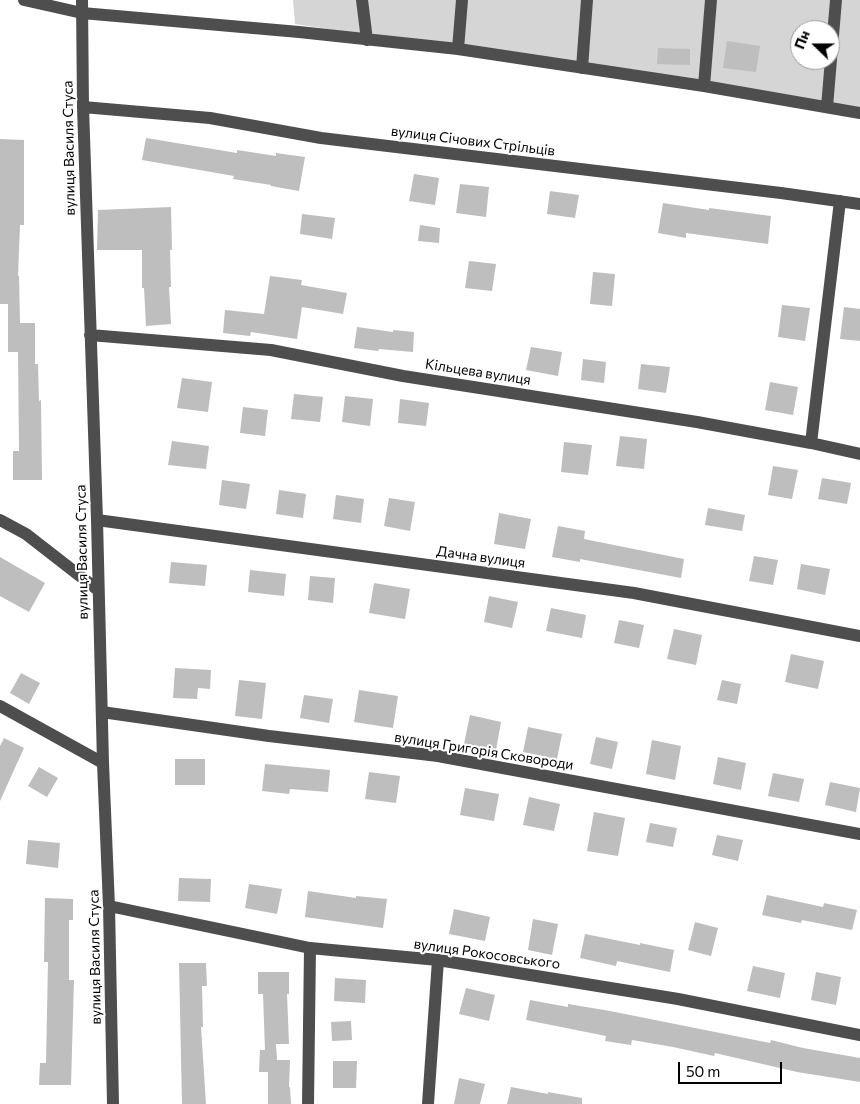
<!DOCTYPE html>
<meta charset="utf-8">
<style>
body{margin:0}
#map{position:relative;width:860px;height:1104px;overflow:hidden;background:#fff;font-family:Commissioner,sans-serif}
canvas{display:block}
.north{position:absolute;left:790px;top:20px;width:50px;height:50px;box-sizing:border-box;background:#fff;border:1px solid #999;border-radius:50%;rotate:292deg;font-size:14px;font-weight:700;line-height:20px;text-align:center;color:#000}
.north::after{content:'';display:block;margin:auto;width:18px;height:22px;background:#000;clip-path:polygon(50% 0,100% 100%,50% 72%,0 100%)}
.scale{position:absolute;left:678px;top:1062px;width:104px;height:22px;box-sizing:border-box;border:2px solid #000;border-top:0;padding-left:6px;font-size:15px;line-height:18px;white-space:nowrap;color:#000;-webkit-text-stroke:4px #fff;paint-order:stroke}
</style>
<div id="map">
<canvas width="860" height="1104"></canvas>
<div class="north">Пн</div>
<div class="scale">50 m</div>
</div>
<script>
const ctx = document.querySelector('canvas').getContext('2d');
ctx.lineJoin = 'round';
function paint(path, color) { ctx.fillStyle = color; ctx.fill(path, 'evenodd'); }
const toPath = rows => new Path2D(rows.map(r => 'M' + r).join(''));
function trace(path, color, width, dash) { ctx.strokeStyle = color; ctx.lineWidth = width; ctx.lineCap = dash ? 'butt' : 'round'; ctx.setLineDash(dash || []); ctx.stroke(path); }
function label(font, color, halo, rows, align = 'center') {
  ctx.font = font + ' Commissioner,sans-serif'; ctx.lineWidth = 4; ctx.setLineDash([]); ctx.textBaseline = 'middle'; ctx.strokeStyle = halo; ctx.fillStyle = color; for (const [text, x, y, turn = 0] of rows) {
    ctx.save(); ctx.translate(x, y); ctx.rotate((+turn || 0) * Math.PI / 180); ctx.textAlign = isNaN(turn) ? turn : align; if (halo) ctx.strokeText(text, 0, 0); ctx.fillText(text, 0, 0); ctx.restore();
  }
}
const green = toPath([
 [293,0,860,0,860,111,295,24],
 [800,30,830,30,830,60,800,60]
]);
const building = toPath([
 [727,41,760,46,756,72,723,68],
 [658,48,690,49,690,65,657,64],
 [146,138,237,153,237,150,276,156,276,153,305,157,299,191,271,186,271,185,233,179,234,176,142,160],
 [0,139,24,140,24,225,20,225,18,276,19,276,20,323,35,323,35,364,38,364,39,401,41,400,42,480,13,480,13,451,19,451,18,352,8,352,8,304,0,304],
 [414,174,439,178,435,205,409,201],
 [460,184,489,187,486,217,456,213],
 [550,191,579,195,575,218,547,214],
 [663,203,709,210,709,208,771,216,768,244,686,233,686,238,658,233],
 [171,207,172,250,170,250,171,287,169,287,171,324,146,326,144,288,142,288,142,250,97,250,98,210],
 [302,214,335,218,332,239,300,234],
 [420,225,440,228,439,243,418,241],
 [469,261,496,264,492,291,465,288],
 [593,272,615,274,612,306,590,304],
 [270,276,302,280,301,285,347,293,343,314,302,307,297,339,251,332,250,336,223,333,225,310,264,314],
 [782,305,810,308,805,341,778,337],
 [844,307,860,309,860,341,840,339],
 [357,327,393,332,393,330,414,332,413,352,379,349,378,351,354,348],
 [531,347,562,352,558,376,526,370],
 [583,359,606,362,604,383,581,380],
 [641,364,670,367,666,393,638,389],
 [182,378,212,382,208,412,177,408],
 [770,382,798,387,793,415,765,410],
 [294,394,323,397,320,422,291,419],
 [345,396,373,399,370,426,342,422],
 [400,399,429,403,426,426,398,423],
 [243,407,268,410,265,436,240,433],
 [620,436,647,439,644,469,616,466],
 [172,441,209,446,206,469,168,465],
 [564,442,592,445,588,475,561,472],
 [773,466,798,470,792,499,768,495],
 [822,478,851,483,847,504,818,499],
 [222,480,250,484,246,509,219,505],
 [279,490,306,494,303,518,276,514],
 [336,495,364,499,361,523,333,519],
 [389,498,415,502,410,531,384,526],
 [708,508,745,515,742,531,705,525],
 [499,513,531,519,525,549,494,544],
 [558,526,585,531,584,539,684,559,681,578,580,559,580,562,552,557],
 [754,556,778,560,773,585,749,581],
 [0,557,45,583,29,612,0,596],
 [171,562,207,565,205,586,169,583],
 [801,564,830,569,825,595,797,589],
 [250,570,286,574,284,596,248,592],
 [310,576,335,578,333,603,308,600],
 [374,583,410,589,405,619,369,613],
 [489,596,518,602,512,628,484,622],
 [551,608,586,615,582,638,546,631],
 [619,620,644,625,639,648,614,643],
 [674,629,702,635,696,665,667,659],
 [791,654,824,661,818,689,785,682],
 [175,668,211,670,210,689,198,688,197,699,173,698],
 [21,673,40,683,29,704,10,693],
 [239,680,266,683,262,719,235,716],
 [722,680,741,684,737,704,717,700],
 [359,690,398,696,393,728,354,722],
 [304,695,333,699,329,723,300,718],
 [470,715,501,722,496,750,464,744],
 [528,727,562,734,557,759,523,752],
 [596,737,618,742,612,769,590,764],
 [4,738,24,748,0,801,0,746],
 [652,740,681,746,675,780,646,774],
 [718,757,746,763,741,790,713,784],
 [175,759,205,759,205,785,175,785],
 [265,764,330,770,328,792,290,789,289,794,262,791],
 [39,767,58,778,47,797,28,786],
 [369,772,400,776,396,803,365,799],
 [773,773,804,779,799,802,768,796],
 [830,782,860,788,856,812,825,805],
 [465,788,499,794,494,821,460,815],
 [529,797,560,804,554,831,523,825],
 [594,812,625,818,618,856,587,851],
 [650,823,677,828,673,847,646,842],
 [717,835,743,840,738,861,712,855],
 [28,840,60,843,58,868,26,864],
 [179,878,211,879,210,902,178,901],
 [249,884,282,889,277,914,245,908],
 [308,891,356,898,356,896,387,899,383,928,305,917],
 [767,895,823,907,824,903,857,910,852,930,802,920,801,923,762,915],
 [45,898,73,899,73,920,69,920,69,980,74,980,71,1085,39,1085,40,1063,46,1063,48,962,44,962],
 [454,909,490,917,485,941,449,934],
 [533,919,558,924,552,955,528,950],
 [695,922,718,928,711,956,688,950],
 [585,934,640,945,640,943,674,950,670,972,617,961,616,966,580,958],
 [179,963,206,963,207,986,202,986,203,1027,201,1027,206,1104,182,1104],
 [753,966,785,973,780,998,747,991],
 [258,972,289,972,289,994,287,994,289,1044,276,1044,277,1060,290,1060,289,1087,290,1087,291,1104,268,1104,268,1072,259,1072,260,1050,265,1050,263,994,258,994],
 [816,972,841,977,836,1005,811,1000],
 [335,978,366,980,365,1003,334,1001],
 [466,988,495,995,489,1021,459,1014],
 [530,1000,568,1007,568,1004,610,1011,770,1043,771,1040,803,1048,860,1058,860,1082,797,1072,715,1053,714,1056,673,1047,632,1040,631,1045,605,1041,606,1036,526,1020],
 [351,1021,352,1040,332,1041,331,1022],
 [333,1061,357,1061,356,1088,333,1088],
 [459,1078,485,1084,480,1104,454,1104],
 [511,1087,548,1094,548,1092,582,1098,582,1104,507,1104]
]);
const minor = toPath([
 [24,0,82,13,299,32,458,49,704,86,860,113],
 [82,0,83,107,97,520,103,763,109,906,113,1104],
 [362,0,367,40],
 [458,49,462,0],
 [582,68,587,0],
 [704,86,711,0],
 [83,107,210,118,321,138,781,193,860,204],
 [827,107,836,0],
 [90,335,271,350,403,376,697,422,811,443,860,454],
 [811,443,840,201],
 [0,520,26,534,98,590],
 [97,520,634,593,860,636],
 [0,706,103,763],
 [102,712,269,736,438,756,860,834],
 [109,906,310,948,438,960,678,999,860,1035],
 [308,1104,310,948],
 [428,1104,438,960]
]);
const streetNames = [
 ["вулиця Січових Стрільців",473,141,7],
 ["вулиця Василя Стуса",69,148,-91],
 ["Кільцева вулиця",478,372,9],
 ["вулиця Василя Стуса",82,552,-91],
 ["Дачна вулиця",481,557,8],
 ["вулиця Григорія Сковороди",484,751,9],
 ["вулиця Рокосовського",487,954,8],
 ["вулиця Василя Стуса",95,957,-91]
];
paint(green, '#d5d5d5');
paint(building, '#bebebe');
trace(minor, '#4e4e4e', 12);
label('14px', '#000', '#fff', streetNames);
</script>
